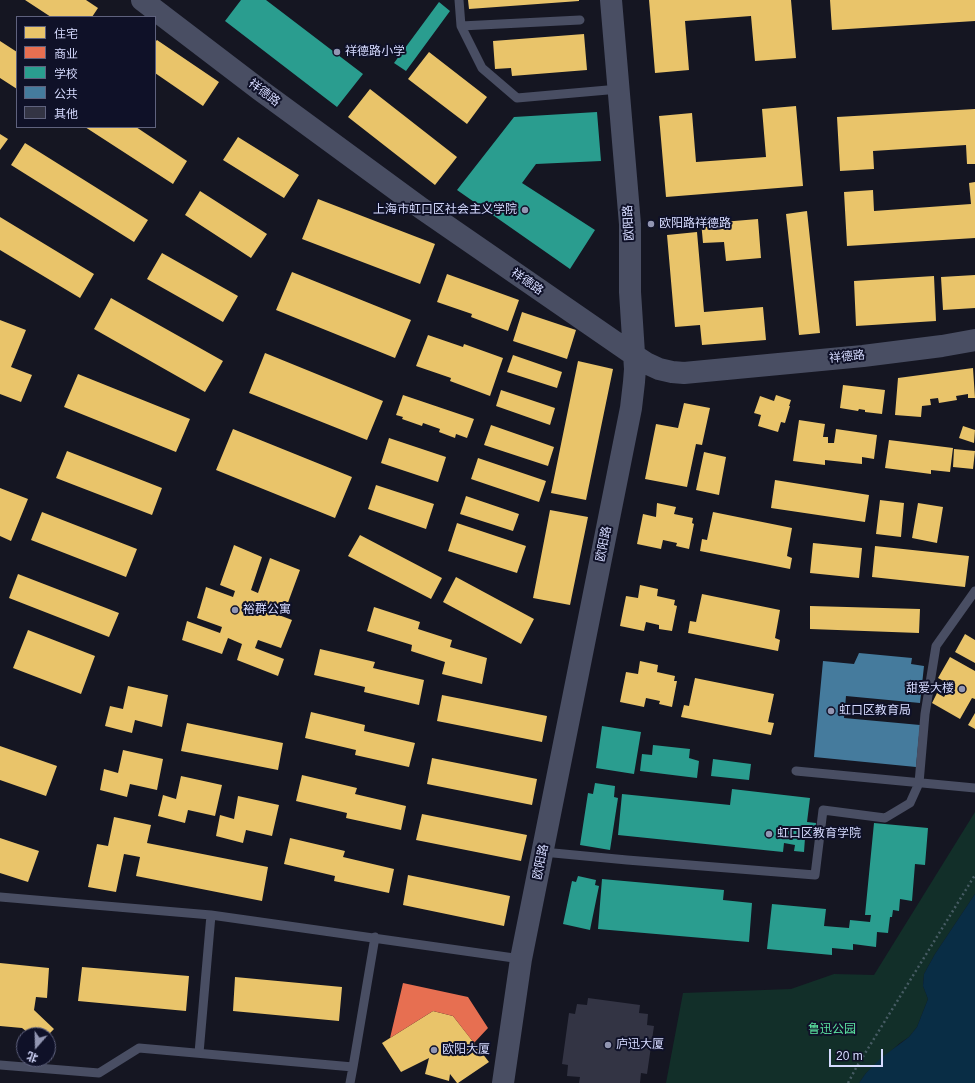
<!DOCTYPE html>
<meta charset="utf-8">
<style>
body{margin:0}
#map{position:relative;width:975px;height:1083px;overflow:hidden;background:#151622;font-family:Arial,"Noto Sans SC",sans-serif}
canvas{display:block}
.legend{position:absolute;left:16px;top:16px;width:140px;height:112px;box-sizing:border-box;background:#0f1128;border:1px solid #5f627e;margin:0;padding:5px 7px;list-style:none;font-size:12px;color:#d6dbff}
.legend li{display:flex;align-items:center;gap:8px;height:20px}
.legend b{width:20px;border:1px solid #5f627e}
.north{position:absolute;left:16px;top:1027px;width:40px;height:40px;box-sizing:border-box;background:#0f1128;border:1px solid #5f627e;border-radius:50%;rotate:200deg;font-size:11px;font-weight:700;line-height:16px;text-align:center;color:#d6dbff}
.north::after{content:'';display:block;margin:auto;width:14px;height:18px;background:#9296b2;clip-path:polygon(50% 0,100% 100%,50% 72%,0 100%)}
.scale{position:absolute;left:829px;top:1049px;width:54px;height:18px;box-sizing:border-box;border:2px solid #d6dbff;border-top:0;padding-left:5px;font-size:12px;line-height:14px;white-space:nowrap;color:#d6dbff;-webkit-text-stroke:3px #0f1128;paint-order:stroke}
</style>
<div id="map">
<canvas width="975" height="1083"></canvas>
<ul class="legend">
<li><b style="height:11px;background:#e9c46a"></b>住宅</li>
<li><b style="height:11px;background:#e76f51"></b>商业</li>
<li><b style="height:11px;background:#2a9d8f"></b>学校</li>
<li><b style="height:11px;background:#457b9d"></b>公共</li>
<li><b style="height:11px;background:#333444"></b>其他</li>
</ul>
<div class="north">北</div>
<div class="scale">20 m</div>
</div>
<script>
const ctx = document.querySelector('canvas').getContext('2d');
ctx.lineJoin = 'round';
function paint(path, color) { ctx.fillStyle = color; ctx.fill(path, 'evenodd'); }
const toPath = rows => new Path2D(rows.map(r => 'M' + r).join(''));
function trace(path, color, width, dash) { ctx.strokeStyle = color; ctx.lineWidth = width; ctx.lineCap = dash ? 'butt' : 'round'; ctx.setLineDash(dash || []); ctx.stroke(path); }
function label(font, color, halo, rows, align = 'center') {
  ctx.font = font + ' Arial,"Noto Sans SC",sans-serif'; ctx.lineWidth = 4; ctx.setLineDash([]); ctx.textBaseline = 'middle'; ctx.strokeStyle = halo; ctx.fillStyle = color; for (const [text, x, y, turn = 0] of rows) {
    ctx.save(); ctx.translate(x, y); ctx.rotate((+turn || 0) * Math.PI / 180); ctx.textAlign = isNaN(turn) ? turn : align; if (halo) ctx.strokeText(text, 0, 0); ctx.fillText(text, 0, 0); ctx.restore();
  }
}
const green = toPath([
 [975,812,975,894,935,954,924,974,923,986,928,999,917,1027,909,1037,900,1043,866,1073,859,1083,666,1083,683,993,791,989,834,974,874,975]
]);
const water = toPath([
 [975,894,975,1083,859,1083,866,1073,881,1058,909,1037,917,1027,928,999,923,986,924,974,935,954]
]);
const homes = toPath([
 [25,0,86,0,98,8,92,17,51,17],
 [468,0,579,0,579,1,469,9],
 [649,0,791,0,796,58,755,61,751,16,685,21,689,70,655,73],
 [830,0,975,0,975,21,832,30],
 [584,34,587,70,512,76,511,68,495,69,493,41],
 [157,40,219,82,203,106,155,73,155,42],
 [0,41,17,52,17,89,0,78],
 [429,52,487,97,467,124,408,79],
 [370,89,457,157,435,185,348,117],
 [796,106,803,186,666,197,659,116,692,113,696,162,766,157,762,109],
 [975,109,975,164,967,164,966,145,873,151,874,169,840,171,837,117],
 [85,127,136,127,187,161,173,184],
 [0,134,8,139,0,150],
 [238,137,299,175,284,198,223,160],
 [25,143,148,220,134,242,11,165],
 [975,182,975,238,847,246,844,192,873,190,874,211,971,204,969,183],
 [200,191,267,234,251,258,185,215],
 [318,199,435,244,420,284,302,239],
 [807,211,820,333,799,335,786,214],
 [0,217,94,274,80,298,0,250],
 [722,219,722,222,758,219,761,258,726,261,724,242,703,243,701,221],
 [697,232,704,312,763,307,766,340,702,345,700,325,675,327,667,235],
 [162,253,238,296,223,322,147,279],
 [292,272,411,320,395,358,276,310],
 [447,274,519,300,508,331,471,317,472,314,437,302],
 [975,275,975,308,943,310,941,277],
 [934,276,936,321,856,326,854,281],
 [111,298,223,361,205,392,94,329],
 [522,312,576,330,567,359,513,341],
 [0,320,26,330,11,367,32,375,21,402,0,394],
 [428,335,463,347,464,344,503,358,490,396,450,381,451,378,416,366],
 [265,353,383,401,367,440,249,393],
 [513,355,562,372,557,388,507,372],
 [578,361,613,369,586,500,551,493],
 [973,368,975,398,968,398,968,394,956,396,957,400,939,403,938,398,930,399,931,405,922,406,921,417,895,415,898,378],
 [78,374,190,419,176,452,64,407],
 [843,385,885,390,882,414,865,412,865,410,859,409,858,411,840,408],
 [501,390,555,408,550,425,496,406],
 [403,395,474,419,467,438,456,434,455,438,439,432,440,429,423,423,422,426,402,419,403,417,396,415],
 [776,395,791,400,789,406,790,406,785,423,781,422,778,432,758,426,761,415,754,413,760,396,774,401],
 [684,403,710,408,702,445,696,444,687,487,645,479,656,424,678,428],
 [799,420,825,424,823,437,828,437,828,443,834,443,836,429,877,435,874,459,862,457,862,464,825,460,825,465,793,461],
 [491,425,554,447,548,466,484,445],
 [963,426,975,430,974,443,959,438],
 [233,429,352,477,335,518,216,470],
 [389,438,446,457,438,482,381,463],
 [889,440,953,448,950,472,931,470,931,474,885,468],
 [954,449,975,451,973,469,953,467],
 [67,451,162,488,152,515,56,478],
 [704,452,726,457,719,495,696,490],
 [478,458,546,481,539,502,471,479],
 [775,480,869,495,865,522,771,508],
 [376,485,434,504,426,529,368,509],
 [0,488,28,499,11,541,0,536],
 [466,496,519,514,513,531,460,514],
 [880,500,904,503,901,537,876,534],
 [657,503,676,507,674,514,693,518,692,523,694,524,689,549,676,546,677,543,663,540,661,549,637,544,643,514,656,517],
 [918,503,943,507,937,543,912,538],
 [550,510,588,517,570,605,533,598],
 [42,512,137,549,126,577,31,540],
 [713,512,792,528,787,556,792,558,790,569,700,551,702,539,707,540],
 [457,523,526,546,517,573,448,551],
 [360,535,442,578,431,599,348,556],
 [813,543,862,548,859,578,810,573],
 [234,545,262,557,251,590,258,593,270,558,300,570,286,608,274,603,271,612,292,620,281,648,258,640,255,648,284,659,278,676,237,660,242,644,228,638,222,654,182,640,187,621,220,633,222,627,197,618,206,587,233,597,235,591,220,585],
 [875,546,969,556,965,587,872,577],
 [18,574,119,613,109,637,9,598],
 [456,577,534,619,521,644,443,602],
 [640,585,658,589,657,596,675,600,674,605,677,606,672,631,659,629,659,625,646,622,644,631,620,626,626,596,638,598],
 [702,594,780,610,775,638,780,640,778,651,688,633,690,621,696,622],
 [810,606,920,609,919,633,810,629],
 [374,607,420,622,418,629,452,640,450,647,487,658,482,684,442,674,445,662,411,651,412,645,367,631],
 [28,630,95,656,81,694,13,668],
 [965,634,975,640,975,663,955,652],
 [320,649,375,662,373,668,424,680,419,705,364,692,365,687,314,675],
 [950,657,975,671,975,699,972,698,960,719,932,703,937,693,944,697,951,685,938,678],
 [640,661,658,665,657,672,675,676,674,681,677,681,672,707,659,704,660,701,646,698,644,707,620,702,626,672,638,674],
 [695,678,774,694,768,722,774,723,771,735,681,717,684,705,689,706],
 [128,686,168,695,162,727,135,720,132,733,105,726,110,706,123,709],
 [442,695,547,716,542,742,437,721],
 [311,712,365,725,364,731,415,743,409,767,355,755,356,750,305,738],
 [975,713,975,729,968,725],
 [187,723,283,743,278,770,181,751],
 [0,746,57,766,46,796,0,780],
 [123,750,163,759,157,790,130,784,127,797,100,790,104,769,118,773],
 [432,758,537,779,532,805,427,784],
 [302,775,357,788,355,794,406,806,401,830,346,818,347,813,296,801],
 [181,776,222,785,215,816,188,810,185,823,158,816,163,795,176,799],
 [238,796,279,805,272,836,246,830,243,843,216,836,220,815,234,819],
 [422,814,527,835,521,861,416,840],
 [114,817,151,825,147,843,268,867,262,901,136,876,140,857,124,854,116,892,88,887,97,844,108,846],
 [0,838,39,851,28,882,0,873],
 [290,838,345,851,343,857,394,869,389,893,334,881,335,876,284,864],
 [408,875,510,896,504,926,403,905],
 [0,963,49,968,47,998,36,997,34,1010,54,1029,48,1035,31,1035,22,1028,0,1026],
 [82,967,189,976,186,1011,78,1001],
 [235,977,342,987,339,1021,233,1011],
 [433,1011,453,1016,489,1062,458,1083,457,1083,450,1074,449,1081,425,1074,429,1058,401,1072,382,1043]
]);
const shops = toPath([
 [403,983,468,997,488,1028,474,1043,453,1016,433,1011,390,1038]
]);
const schools = toPath([
 [241,0,266,0,363,74,337,107,225,21],
 [439,2,450,11,406,71,394,63],
 [597,112,601,161,536,164,522,183,595,230,570,269,457,190,514,117],
 [602,726,641,732,634,774,596,768],
 [653,745,690,749,689,758,699,761,697,778,640,771,642,754,652,755],
 [713,759,751,764,749,780,711,776],
 [595,783,615,786,614,797,618,798,610,850,580,845,588,793,593,794],
 [732,789,810,798,807,822,816,823,814,839,805,838,804,852,794,851,795,845,784,843,783,852,618,835,622,794,730,805],
 [874,823,928,828,925,865,915,864,912,901,900,899,899,911,893,910,892,917,890,917,888,933,877,932,876,947,853,944,853,950,832,948,832,955,767,949,772,904,826,909,824,926,849,928,850,920,870,922,871,915,865,915],
 [578,876,596,880,595,885,599,886,590,930,563,924,572,881,576,882],
 [602,879,724,890,723,900,752,903,749,942,598,929]
]);
const public = toPath([
 [859,653,912,658,911,664,924,666,920,703,846,696,844,718,920,725,916,767,814,757,823,661,854,664]
]);
const building = toPath([
 [588,998,640,1005,639,1013,648,1014,647,1025,654,1026,647,1074,641,1073,640,1083,579,1083,580,1077,567,1076,568,1065,562,1064,569,1013,575,1014,577,1004,587,1005]
]);
const path = toPath([
 [848,1083,856,1068,975,875]
]);
const service = toPath([
 [459,0,461,26,482,68,517,98,619,89],
 [461,26,580,20],
 [796,771,975,788],
 [543,852,627,860,815,875,823,810,885,818,910,803,919,783,925,714,936,646,975,591],
 [0,897,211,915,521,959],
 [199,1053,211,915],
 [0,1065,99,1073,139,1048,353,1067,350,1083],
 [353,1067,375,937]
]);
const tertiary = toPath([
 [142,0,260,90,421,208,634,355,646,363,659,369,672,372,684,373,863,356,942,346,975,340],
 [503,1083,521,959,631,408,634,382,635,369,630,292,630,224,611,0]
]);
const markers = [
 [337,52,4,"#9296b2"],
 [525,210,4,"#9296b2"],
 [651,224,4,"#9296b2"],
 [235,610,4,"#9296b2"],
 [962,689,4,"#9296b2"],
 [831,711,4,"#9296b2"],
 [769,834,4,"#9296b2"],
 [608,1045,4,"#9296b2"],
 [434,1050,4,"#9296b2"]
];
const poiNames = [
 ["祥德路小学",345,52],
 ["上海市虹口区社会主义学院",517,210,"right"],
 ["欧阳路祥德路",659,224],
 ["裕群公寓",243,610],
 ["甜爱大楼",954,689,"right"],
 ["虹口区教育局",839,711],
 ["虹口区教育学院",777,834],
 ["庐迅大厦",616,1045],
 ["欧阳大厦",442,1050]
];
const streetNames = [
 ["祥德路",264,93,37],
 ["欧阳路",629,223,-93],
 ["祥德路",527,282,35],
 ["祥德路",847,357,-6],
 ["欧阳路",604,544,-79],
 ["欧阳路",541,862,-79]
];
const parkNames = [
 ["鲁迅公园",832,1030]
];
paint(green, '#122f29');
paint(water, '#092d45');
paint(homes, '#e9c46a');
paint(shops, '#e76f51');
paint(schools, '#2a9d8f');
paint(public, '#457b9d');
paint(building, '#333444');
trace(path, '#475c64', 2.5, [2, 3]);
trace(service, '#494e63', 9);
trace(tertiary, '#494e63', 22);
for (const [x, y, r, color] of markers) { const dot = new Path2D(); dot.arc(x, y, r, 0, 2 * Math.PI); ctx.fillStyle = color; ctx.fill(dot); trace(dot, '#0f1128', 1.5); }
label('12px', '#d6dbff', '#0f1128', poiNames, 'left');
label('12px', '#d6dbff', '#0f1128', streetNames);
label('12px', '#5ce5a2', '#0f1128', parkNames);
</script>
